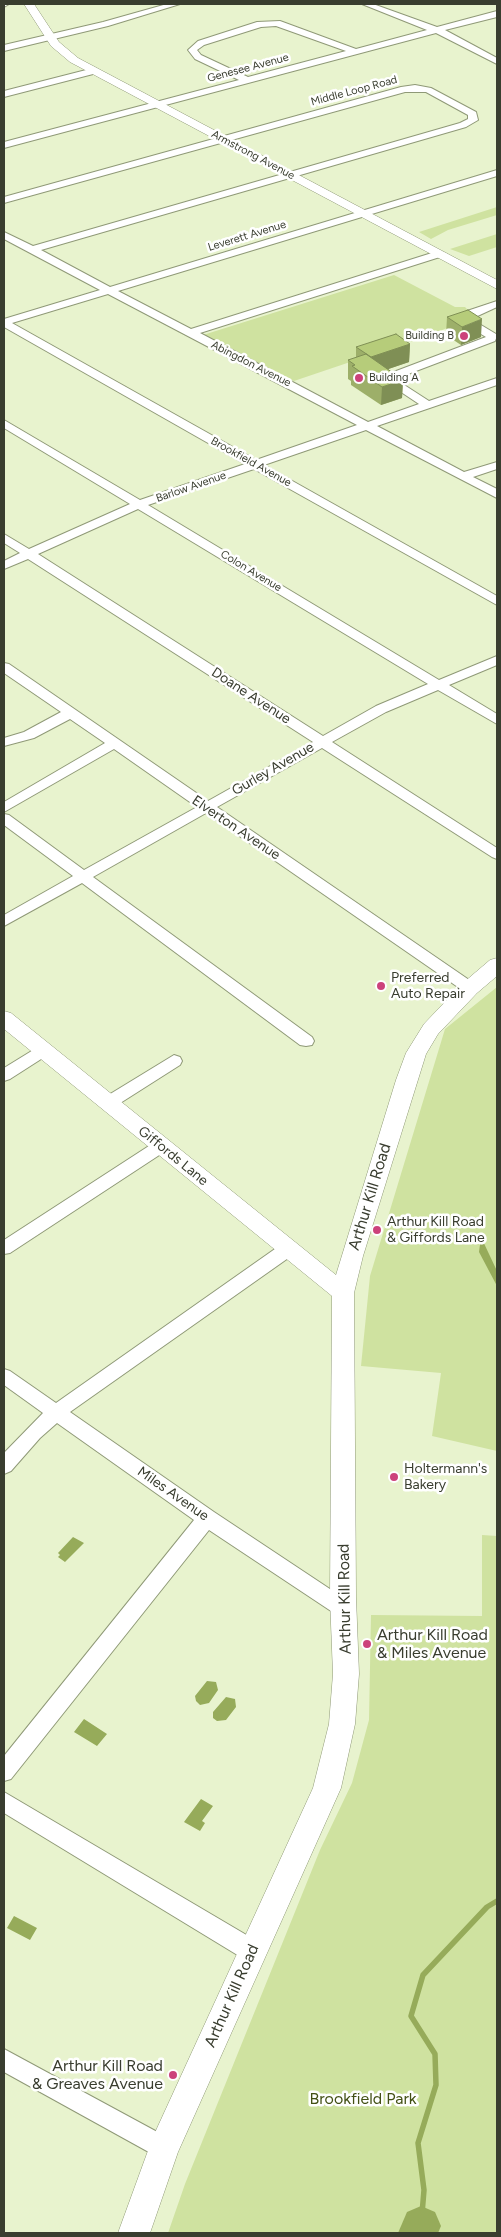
<!DOCTYPE html>
<style>
body{margin:0}
#map{position:relative;width:501px;height:2237px;overflow:hidden;background:#e8f3ce;font-family:Figtree,sans-serif}
canvas{display:block}
.frame{position:absolute;inset:0;border:5px solid #393d2f;pointer-events:none}
</style>
<div id="map">
<canvas width="501" height="2237"></canvas>
<div class="frame"></div>
</div>
<script>
const ctx = document.querySelector('canvas').getContext('2d');
ctx.lineJoin = 'round';
function paint(path, color) { ctx.fillStyle = color; ctx.fill(path, 'evenodd'); }
const toPath = rows => new Path2D(rows.map(r => 'M' + r).join(''));
function trace(path, color, width, dash) { ctx.strokeStyle = color; ctx.lineWidth = width; ctx.lineCap = dash ? 'butt' : 'round'; ctx.setLineDash(dash || []); ctx.stroke(path); }
function label(font, color, halo, rows, align = 'center') {
  ctx.font = font + ' Figtree,sans-serif'; ctx.lineWidth = 5; ctx.setLineDash([]); ctx.textBaseline = 'middle'; ctx.strokeStyle = halo; ctx.fillStyle = color; for (const [text, x, y, turn = 0] of rows) {
    ctx.save(); ctx.translate(x, y); ctx.rotate((+turn || 0) * Math.PI / 180); ctx.textAlign = isNaN(turn) ? turn : align; if (halo) ctx.strokeText(text, 0, 0); ctx.fillText(text, 0, 0); ctx.restore();
  }
}
const green = toPath([
 [497,207,497,215,448,230,431,239,419,232],
 [497,234,497,247,469,256,450,249],
 [394,275,455,307,465,307,468,310,454,325,433,334,294,381,203,335],
 [497,987,497,1451,432,1436,441,1373,361,1366,370,1276,445,1029],
 [482,1535,497,1536,497,2233,168,2233,185,2184,320,1850,352,1783,369,1720,371,1615,482,1616]
]);
const water = toPath([
 [481,1237,497,1271,497,1286,479,1252],
 [73,1537,84,1543,65,1562,58,1557,60,1555,58,1553],
 [207,1681,216,1682,218,1690,209,1703,200,1705,196,1701,195,1696],
 [226,1697,235,1699,236,1707,226,1720,217,1721,213,1718,213,1712],
 [84,1719,107,1734,97,1746,74,1732],
 [201,1799,213,1806,202,1821,205,1823,200,1831,184,1822],
 [14,1916,37,1928,30,1940,7,1928]
]);
const stream = toPath([
 [421,2226,424,2190,418,2143,436,2085,435,2054,411,2016,423,1975,487,1907,497,1901]
]);
const river = toPath([
 [421,2206,435,2212,441,2226,438,2233,398,2233,407,2212,421,2206]
]);
const minor = toPath([
 [4,4,9,4,4,7,4,4],
 [167,4,180,4,108,26,4,51,4,45,103,22,167,4],
 [362,4,373,4,437,27,497,11,497,17,445,30,497,58,497,64,436,33,4,148,4,142,239,80,195,59,188,50,198,41,257,22,280,21,356,49,427,30,362,4],
 [276,26,346,51,248,77,201,55,197,50,204,45,261,27,276,26],
 [94,68,98,71,97,73,4,97,4,91,94,68],
 [415,85,431,88,476,112,478,120,466,127,41,250,110,287,497,170,497,176,118,291,191,329,435,252,443,252,443,256,200,333,368,422,419,404,383,380,381,378,383,376,486,337,464,324,460,318,467,311,497,301,497,307,471,319,496,334,497,336,495,341,395,379,429,401,497,378,497,385,377,426,464,472,497,462,497,469,473,477,497,489,497,498,366,430,264,465,497,596,497,605,254,469,148,505,439,680,497,656,497,665,449,685,497,714,497,724,438,690,386,712,332,742,497,848,497,859,492,857,322,748,217,807,475,984,478,988,475,992,465,992,206,813,93,877,312,1037,314,1041,312,1045,306,1046,300,1045,82,883,4,926,4,915,73,876,4,825,4,814,9,815,84,870,197,807,114,749,4,812,4,802,105,743,70,719,34,738,4,746,4,738,24,732,61,712,4,673,4,663,9,664,208,801,313,742,28,559,4,569,4,561,20,553,4,543,4,534,29,549,130,504,4,428,4,420,140,500,245,464,4,327,4,319,100,290,4,239,4,232,33,246,460,123,468,119,468,115,426,92,405,92,4,203,4,197,401,87,415,85],
 [108,294,186,335,357,425,256,460,12,323,108,294],
 [138,509,428,684,376,706,323,736,38,554,138,509],
 [43,1044,49,1046,51,1050,49,1054,10,1079,4,1081,4,1068,43,1044],
 [174,1055,180,1057,182,1061,180,1065,114,1107,108,1109,102,1107,100,1103,102,1099,174,1055],
 [161,1140,167,1142,169,1146,167,1150,10,1253,4,1254,4,1240,155,1142,161,1140],
 [288,1242,294,1244,297,1249,294,1254,70,1412,214,1512,351,1603,354,1609,351,1615,344,1618,337,1615,209,1530,11,1779,4,1781,4,1756,194,1520,57,1423,40,1438,11,1471,4,1474,4,1453,43,1413,4,1385,4,1369,10,1371,56,1403,282,1244,288,1242],
 [4,1792,260,1943,263,1951,260,1959,252,1962,244,1959,4,1813,4,1792],
 [4,2049,172,2140,176,2148,172,2156,164,2160,156,2156,4,2072,4,2049]
]);
const tertiary = toPath([
 [24,4,34,4,59,42,78,58,497,280,497,289,70,62,51,46,24,4],
 [497,958,497,976,477,993,438,1034,426,1054,363,1256,354,1293,356,1598,359,1674,355,1724,341,1788,178,2152,150,2233,118,2233,153,2137,313,1788,329,1724,333,1674,330,1598,332,1296,4,1029,4,1011,11,1013,336,1275,396,1080,406,1053,424,1024,463,983,490,960,497,958]
]);
const wall = toPath([
 [447,317,481,337,461,345,446,335],
 [410,344,409,362,388,369,403,380,402,398,381,405,351,385,351,381,348,379,348,360,356,358,356,347]
]);
const shadedWall = toPath([
 [482,319,481,337,461,345,462,327],
 [410,344,409,362,371,375,371,357],
 [403,380,402,398,381,405,382,387]
]);
const building = toPath([
 [468,310,482,319,462,327,447,317,468,310],
 [396,334,410,344,371,357,356,347,396,334],
 [366,354,403,380,382,387,352,366,355,365,348,360,366,354]
]);
const markers = [
 [464,336,5,"#cc427b"],
 [359,378,5,"#cc427b"],
 [381,986,5,"#cc427b"],
 [377,1230,5,"#cc427b"],
 [394,1477,5,"#cc427b"],
 [367,1644,5,"#cc427b"],
 [173,2075,5,"#cc427b"]
];
const farStreetnames = [
 ["Genesee Avenue",248,68,-15],
 ["Middle Loop Road",354,91,-15],
 ["Armstrong Avenue",253,155,28],
 ["Leverett Avenue",247,236,-17],
 ["Abingdon Avenue",251,364,27],
 ["Brookfield Avenue",251,462,29],
 ["Barlow Avenue",191,487,-19],
 ["Colon Avenue",251,571,31]
];
const farPoinames = [
 ["Building B",454,336],
 ["Building A",369,378,"left"]
];
const streetNames = [
 ["Doane Avenue",251,696,33],
 ["Gurley Avenue",273,769,-30],
 ["Elverton Avenue",236,828,34],
 ["Giffords Lane",173,1156,39],
 ["Miles Avenue",173,1494,35]
];
const poiNames = [
 ["Preferred",391,978],
 ["Auto Repair",391,994],
 ["Arthur Kill Road",387,1222],
 ["& Giffords Lane",387,1238],
 ["Holtermann's",404,1469],
 ["Bakery",404,1485]
];
const nearStreetnames = [
 ["Arthur Kill Road",370,1197,-73],
 ["Arthur Kill Road",345,1599,-91],
 ["Arthur Kill Road",232,1996,-66]
];
const nearPoinames = [
 ["Arthur Kill Road",377,1635],
 ["& Miles Avenue",377,1653],
 ["Arthur Kill Road",163,2066,"right"],
 ["& Greaves Avenue",163,2084,"right"]
];
const nearParknames = [
 ["Brookfield Park",363,2099]
];
paint(green, '#cfe2a0');
paint(water, '#96ab5a');
trace(stream, '#96ab5a', 5.5);
paint(river, '#96ab5a');
trace(minor, '#8f9977', 2);
trace(tertiary, '#8f9977', 1);
paint(minor, '#fff');
paint(tertiary, '#fff');
paint(wall, '#9daf69');
paint(shadedWall, '#7f8f55');
paint(building, '#b6cc7a');
trace(building, '#7f8f55', 1);
for (const [x, y, r, color] of markers) { const dot = new Path2D(); dot.arc(x, y, r, 0, 2 * Math.PI); ctx.fillStyle = color; ctx.fill(dot); trace(dot, '#fff', 2); }
label('11px', '#393d2f', '#fff', farStreetnames);
label('11px', '#393d2f', '#fff', farPoinames, 'right');
label('14px', '#393d2f', '#fff', streetNames);
label('14px', '#393d2f', '#fff', poiNames, 'left');
label('16px', '#393d2f', '#fff', nearStreetnames);
label('16px', '#393d2f', '#fff', nearPoinames, 'left');
label('16px', '#435015', '#fff', nearParknames);
</script>
